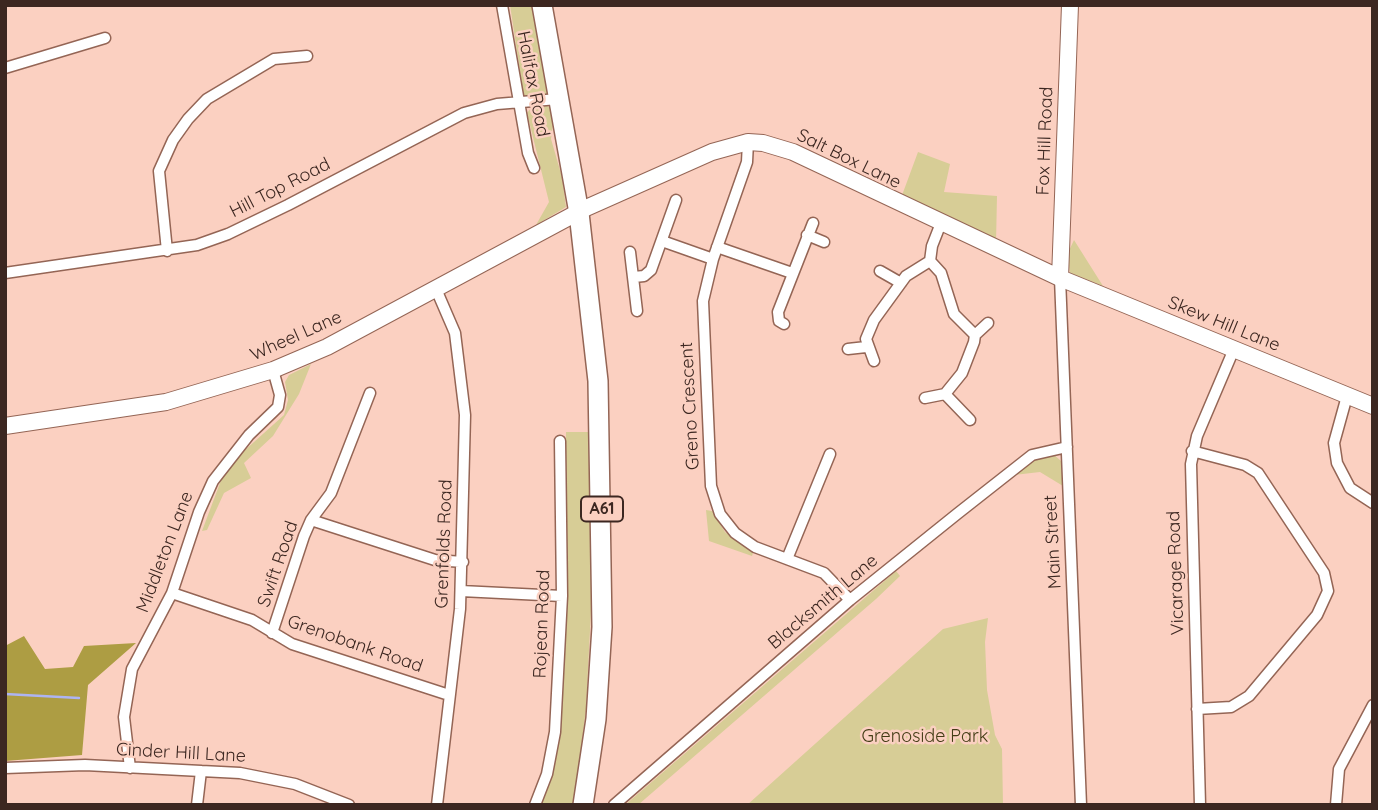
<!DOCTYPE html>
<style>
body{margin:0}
#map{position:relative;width:1378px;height:810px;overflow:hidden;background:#fbd0c1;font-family:Quicksand,sans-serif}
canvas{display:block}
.frame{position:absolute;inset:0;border:7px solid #3c2721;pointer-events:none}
</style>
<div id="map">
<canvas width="1378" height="810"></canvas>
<div class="frame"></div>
</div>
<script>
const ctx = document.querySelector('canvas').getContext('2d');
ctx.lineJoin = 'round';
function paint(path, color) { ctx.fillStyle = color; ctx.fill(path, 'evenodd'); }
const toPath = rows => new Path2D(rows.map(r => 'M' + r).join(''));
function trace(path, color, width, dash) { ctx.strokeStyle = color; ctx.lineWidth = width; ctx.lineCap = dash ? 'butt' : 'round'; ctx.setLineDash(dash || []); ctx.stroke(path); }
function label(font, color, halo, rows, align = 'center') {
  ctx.font = font + ' Quicksand,sans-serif'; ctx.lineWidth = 5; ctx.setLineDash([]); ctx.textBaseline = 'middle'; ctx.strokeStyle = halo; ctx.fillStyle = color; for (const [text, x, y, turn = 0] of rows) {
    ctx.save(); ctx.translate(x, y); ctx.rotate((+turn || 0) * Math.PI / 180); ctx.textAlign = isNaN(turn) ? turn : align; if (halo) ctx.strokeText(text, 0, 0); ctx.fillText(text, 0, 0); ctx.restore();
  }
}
const green = toPath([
 [510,5,535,5,549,93,545,96,524,98],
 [547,106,552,109,554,117,551,139,562,177,566,207,536,225,549,202,527,113,531,108],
 [918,152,950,164,944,192,997,196,996,243,901,198],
 [1074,240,1103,286,1070,273,1067,255],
 [311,364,299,394,273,436,244,463,251,478,224,493,207,530,202,531,223,475,244,451,284,415,288,400,285,382,289,375],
 [566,432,592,432,592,591,586,709,574,805,538,805,550,772,564,682],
 [1052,453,1061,461,1063,486,1040,472,1014,475,1035,458],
 [706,510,712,511,725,532,753,553,752,556,709,541],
 [896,571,900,576,876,599,638,805,625,805],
 [988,618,985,642,987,690,995,735,1002,749,1003,805,747,805,943,629]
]);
const forest = toPath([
 [24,636,45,669,73,667,84,646,136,643,88,685,82,755,5,761,5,646]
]);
const stream = toPath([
 [5,694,79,698]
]);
const street = toPath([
 [502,5,528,153,534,168],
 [5,68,105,38],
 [748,142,747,162,713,259,703,301,711,486,720,514,735,533,755,547,824,573,850,600],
 [807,235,824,242],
 [662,241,713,259],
 [717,247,792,273],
 [167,251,159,171,173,140,188,119,207,99,274,59,307,56],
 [630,252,637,311],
 [880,271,901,283],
 [5,273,197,245,228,234,288,205,464,113,497,104,558,99],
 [634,277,644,276,651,270,676,200],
 [1060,278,1081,805],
 [436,289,455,333,465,415,460,609,437,805],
 [784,324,779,321,778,312,813,223],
 [975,335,988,323],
 [848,349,866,347],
 [874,361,866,339,874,320,906,276,930,261],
 [945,394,970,420],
 [1347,396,1334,443,1337,463,1350,488,1373,503],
 [925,398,945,394,962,373,974,342,975,335,954,314,941,273,930,261,932,246,941,223],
 [1192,451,1245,465,1258,473,1324,573,1328,591,1317,615,1249,696,1231,707,1197,709],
 [311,520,435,560,463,562],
 [787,559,830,454],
 [461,591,562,596],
 [172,593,252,620,292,644,449,695],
 [272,633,304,536,311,520,331,493,370,393],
 [5,768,85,765,240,773,295,784,349,805],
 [130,768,124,717,132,669,172,593,199,512,213,481,249,435,278,407,280,395,273,370],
 [197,805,201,771],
 [535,805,547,774,555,732,562,596,560,441],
 [614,805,850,600,957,514,1032,455,1067,447],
 [1200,805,1191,464,1197,436,1234,349],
 [1336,805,1339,769,1373,705]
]);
const secondary = toPath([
 [1060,278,1070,5],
 [5,426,166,402,273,370,327,347,586,208,712,152,748,142,763,143,793,152,1060,278,1373,406]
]);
const highway = toPath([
 [542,5,579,213,598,381,602,627,596,719,583,805]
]);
const shields = [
 [602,509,42]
];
const shieldNames = [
 ["A61",602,509]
];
const streetNames = [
 ["Halifax Road",533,84,79],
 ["Fox Hill Road",1045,141,-88],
 ["Salt Box Lane",849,159,26],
 ["Hill Top Road",280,188,-27],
 ["Skew Hill Lane",1224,324,22],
 ["Wheel Lane",296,336,-24],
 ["Greno Crescent",690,406,-93],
 ["Main Street",1053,542,-93],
 ["Grenfolds Road",444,544,-88],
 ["Middleton Lane",165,552,-69],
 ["Swift Road",278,564,-71],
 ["Vicarage Road",1176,573,-92],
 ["Blacksmith Lane",823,602,-40],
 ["Rojean Road",542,624,-88],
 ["Grenobank Road",355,644,19],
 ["Cinder Hill Lane",181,753,3]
];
const parkNames = [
 ["Grenoside Park",925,737]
];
paint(green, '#d7cd96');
paint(forest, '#ad9d43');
trace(stream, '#adb4f3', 2.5);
trace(street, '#946555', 13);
trace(secondary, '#946555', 18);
trace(highway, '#946555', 22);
trace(street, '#fff', 10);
trace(secondary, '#fff', 16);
trace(highway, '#fff', 19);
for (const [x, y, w] of shields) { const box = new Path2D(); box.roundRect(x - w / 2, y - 12.5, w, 25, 5); ctx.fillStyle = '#fbd0c1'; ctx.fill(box); trace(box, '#3c2721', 2); }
label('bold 16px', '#3c2721', null, shieldNames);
label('18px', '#3c2721', '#fbd0c1', streetNames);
label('18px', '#433c15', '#fbd0c1', parkNames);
</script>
